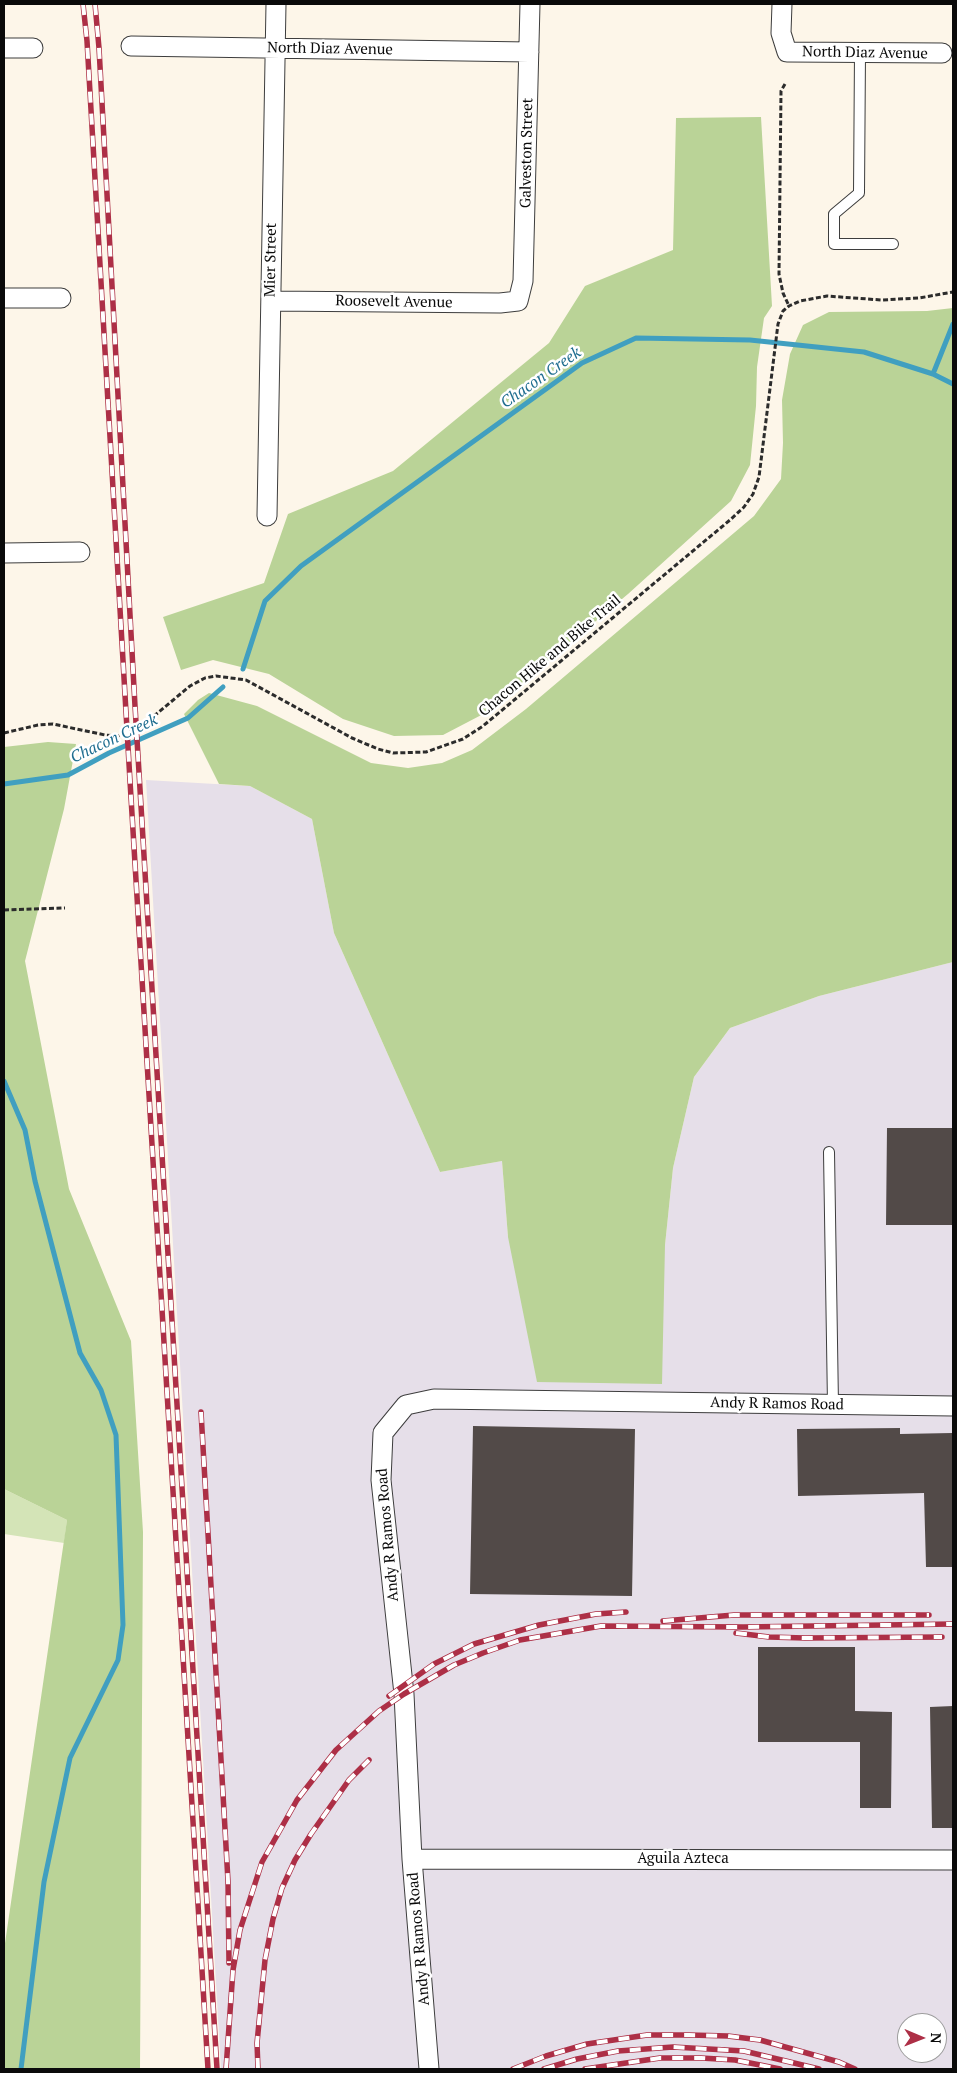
<!DOCTYPE html>
<style>
body{margin:0}
#map{position:relative;width:957px;height:2073px;overflow:hidden;background:#fdf6e9;font-family:"PT Serif",serif}
canvas{display:block}
.frame{position:absolute;inset:0;border:5px solid #0a0a0a;pointer-events:none}
.north{position:absolute;left:897px;top:2013px;width:50px;height:50px;box-sizing:border-box;background:#fff;border:1px solid #9d9d9d;border-radius:50%;rotate:91deg;font-size:14px;font-weight:700;line-height:20px;text-align:center;color:#0a0a0a}
.north::after{content:'';display:block;margin:auto;width:18px;height:22px;background:#ad2f46;clip-path:polygon(50% 0,100% 100%,50% 72%,0 100%)}
</style>
<div id="map">
<canvas width="957" height="2073"></canvas>
<div class="frame"></div>
<div class="north">N</div>
</div>
<script>
const ctx = document.querySelector('canvas').getContext('2d');
ctx.lineJoin = 'round';
function paint(path, color) { ctx.fillStyle = color; ctx.fill(path, 'evenodd'); }
const toPath = rows => new Path2D(rows.map(r => 'M' + r).join(''));
function trace(path, color, width, dash) { ctx.strokeStyle = color; ctx.lineWidth = width; ctx.lineCap = dash ? 'butt' : 'round'; ctx.setLineDash(dash || []); ctx.stroke(path); }
function label(font, color, halo, rows, align = 'center') {
  ctx.font = font + ' "PT Serif",serif'; ctx.lineWidth = 5; ctx.setLineDash([]); ctx.textBaseline = 'middle'; ctx.strokeStyle = halo; ctx.fillStyle = color; for (const [text, x, y, turn = 0] of rows) {
    ctx.save(); ctx.translate(x, y); ctx.rotate((+turn || 0) * Math.PI / 180); ctx.textAlign = isNaN(turn) ? turn : align; if (halo) ctx.strokeText(text, 0, 0); ctx.fillText(text, 0, 0); ctx.restore();
  }
}
const industrial = toPath([
 [146,780,250,786,312,819,334,933,440,1172,502,1161,508,1237,665,1245,673,1168,694,1077,730,1028,819,996,953,962,953,2069,221,2069],
 [907,2023,937,2023,937,2053,907,2053]
]);
const green = toPath([
 [4,1489,67,1520,64,1543,4,1534]
]);
const forest = toPath([
 [761,117,772,306,764,318,757,367,756,406,750,465,731,501,628,594,489,711,443,735,394,736,343,719,269,674,213,660,181,670,163,617,264,583,288,514,393,471,549,343,585,286,673,250,676,118],
 [953,308,953,962,819,996,730,1028,694,1077,673,1168,665,1245,662,1384,537,1382,508,1237,502,1161,440,1172,334,933,312,819,250,786,219,784,184,714,198,700,209,693,257,706,371,763,408,768,442,763,472,750,526,709,754,516,781,479,783,443,782,400,790,354,803,325,829,312,927,311],
 [48,742,76,744,64,809,25,961,69,1189,131,1341,143,1532,140,2069,4,2069,4,1950,67,1520,4,1489,4,747]
]);
const stream = toPath([
 [933,374,953,324],
 [243,669,265,601,301,566,582,363,636,338,750,340,864,352,933,374,953,384],
 [4,784,68,775,109,753,188,718,223,687],
 [4,1081,25,1130,35,1181,80,1353,101,1390,116,1435,123,1625,118,1660,70,1758,44,1882,21,2069]
]);
const building = toPath([
 [887,1128,953,1128,953,1225,886,1225],
 [473,1426,635,1429,632,1596,470,1594],
 [900,1428,900,1434,952,1433,953,1567,926,1567,924,1493,798,1496,797,1429],
 [758,1647,855,1647,855,1711,892,1712,891,1808,860,1808,860,1742,758,1742],
 [953,1706,953,1828,932,1828,930,1707]
]);
const path = toPath([
 [785,84,781,91,779,274,783,293,789,306],
 [4,733,38,725,53,724,105,735,118,736,142,726,190,686,205,678,216,676,246,680,352,738,378,749,393,753,426,752,463,739,483,726,730,520,744,507,753,494,759,477,778,324,783,311,789,306,800,301,827,296,881,300,919,298,953,292],
 [4,910,65,908]
]);
const lane = toPath([
 [860,53,859,193,834,214,834,244,893,244],
 [829,1152,833,1405]
]);
const street = toPath([
 [782,4,781,33,787,52,942,53],
 [131,46,529,52],
 [4,48,33,48],
 [4,298,61,298],
 [271,301,500,303,518,301,523,281,530,4],
 [267,516,276,4],
 [4,553,80,552],
 [412,1859,953,1860],
 [429,2069,412,1859,404,1694,381,1480,383,1433,406,1405,434,1399,953,1406]
]);
const rail = toPath([
 [83,4,87,41,130,781,208,2069],
 [95,4,99,48,135,706,217,2069],
 [201,1412,228,1881,229,1963],
 [663,1621,734,1615,929,1615],
 [736,1633,769,1637,805,1638,942,1637],
 [389,1696,434,1664,474,1644,539,1625,596,1614,626,1612],
 [226,2069,233,1970,240,1930,262,1862,297,1800,336,1750,379,1711,404,1694,454,1665,483,1653,520,1640,601,1626,743,1627,953,1624],
 [258,2069,257,2043,265,1960,273,1919,282,1888,295,1860,311,1834,349,1780,369,1760],
 [513,2069,546,2056,587,2044,647,2035,689,2035,728,2036,760,2040,839,2062,855,2069],
 [544,2069,577,2059,618,2051,673,2047,744,2051,819,2069],
 [585,2069,660,2058,701,2058,735,2060,780,2069]
]);
const streetNames = [
 ["North Diaz Avenue",330,49,1],
 ["North Diaz Avenue",865,53,1],
 ["Galveston Street",527,153,-89],
 ["Mier Street",271,260,-89],
 ["Roosevelt Avenue",394,302,1],
 ["Chacon Hike and Bike Trail",550,656,-40],
 ["Andy R Ramos Road",777,1404,1],
 ["Andy R Ramos Road",388,1535,-95],
 ["Aguila Azteca",683,1859],
 ["Andy R Ramos Road",419,1939,-95]
];
const waterNames = [
 ["Chacon Creek",541,378,-35],
 ["Chacon Creek",114,739,-25]
];
paint(industrial, '#e6dfe9');
paint(green, '#d4e4b7');
paint(forest, '#bad397');
trace(stream, '#409fc0', 5);
paint(building, '#524a48');
trace(lane, '#3d3d3d', 12);
trace(street, '#3d3d3d', 21);
trace(path, '#2c2c2c', 3, [5, 2.5]);
trace(lane, '#fff', 10);
trace(street, '#fff', 19);
trace(rail, '#ad2f46', 5.5);
trace(rail, '#fff', 4, [11]);
label('15px', '#0a0a0a', '#fff', streetNames);
label('italic 16px', '#206e90', '#fff', waterNames);
</script>
